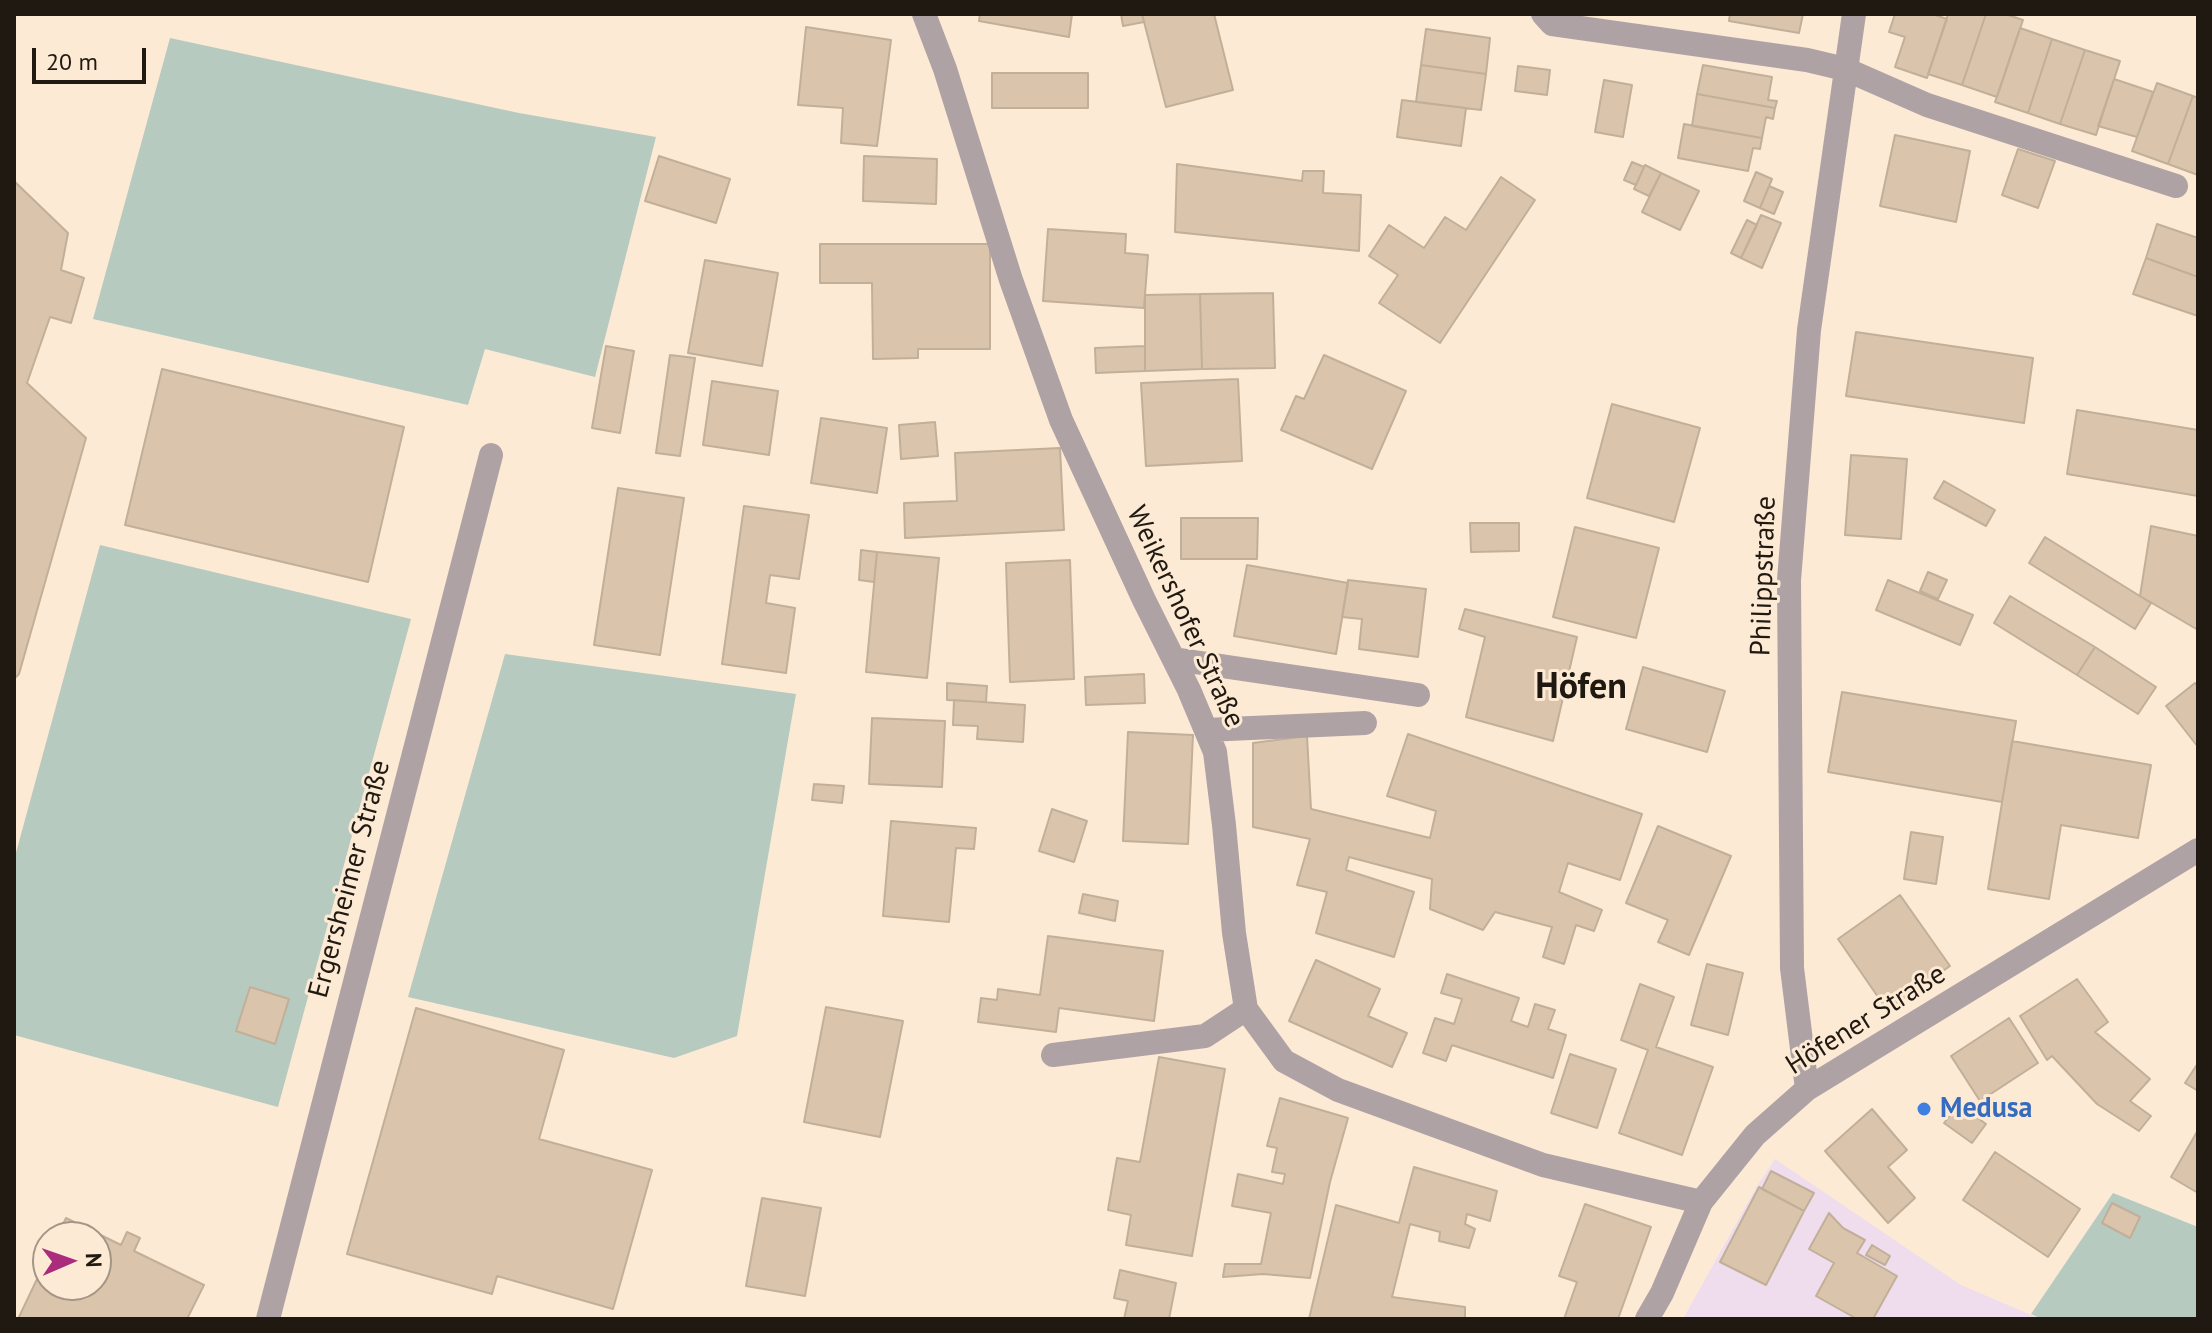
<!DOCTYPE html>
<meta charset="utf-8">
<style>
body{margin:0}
#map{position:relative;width:2212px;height:1333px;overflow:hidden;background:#fdead5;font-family:"PT Sans",sans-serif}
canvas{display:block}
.frame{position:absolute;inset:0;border:16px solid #1f1911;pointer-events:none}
.north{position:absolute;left:32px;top:1221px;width:80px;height:80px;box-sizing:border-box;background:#fdead5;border:2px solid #a49687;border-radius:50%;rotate:88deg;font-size:22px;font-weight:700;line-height:32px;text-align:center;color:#1f1911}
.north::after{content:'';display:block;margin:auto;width:28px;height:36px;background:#aa2c7c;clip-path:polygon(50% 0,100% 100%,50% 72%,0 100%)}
.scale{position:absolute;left:32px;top:48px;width:114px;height:36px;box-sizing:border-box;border:4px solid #1f1911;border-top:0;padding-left:10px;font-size:24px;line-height:28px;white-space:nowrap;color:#1f1911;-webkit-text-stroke:6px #fdead5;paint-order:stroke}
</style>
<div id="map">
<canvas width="2212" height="1333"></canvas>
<div class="frame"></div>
<div class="north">N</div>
<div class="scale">20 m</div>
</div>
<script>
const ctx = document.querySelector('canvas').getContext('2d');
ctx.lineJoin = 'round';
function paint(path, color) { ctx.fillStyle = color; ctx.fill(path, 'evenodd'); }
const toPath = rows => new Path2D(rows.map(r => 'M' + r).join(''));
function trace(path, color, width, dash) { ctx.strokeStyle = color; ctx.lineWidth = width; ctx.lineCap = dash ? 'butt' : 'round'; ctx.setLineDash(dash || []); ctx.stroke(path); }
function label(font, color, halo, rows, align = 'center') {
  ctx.font = font + ' "PT Sans",sans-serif'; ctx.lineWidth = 6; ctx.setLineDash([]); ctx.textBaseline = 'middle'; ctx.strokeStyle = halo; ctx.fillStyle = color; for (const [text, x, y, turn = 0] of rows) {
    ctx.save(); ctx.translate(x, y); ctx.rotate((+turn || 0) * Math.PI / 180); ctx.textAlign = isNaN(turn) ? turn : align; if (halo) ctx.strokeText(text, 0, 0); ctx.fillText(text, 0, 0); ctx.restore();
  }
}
const education = toPath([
 [1775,1159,1961,1285,2041,1319,1683,1319,1757,1186]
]);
const green = toPath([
 [170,38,519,113,656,137,595,377,485,349,468,405,93,319],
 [100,545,411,619,278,1107,14,1035,14,860],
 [505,654,796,694,737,1036,674,1058,408,997],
 [2113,1193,2198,1227,2198,1319,2042,1319,2031,1314]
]);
const building = toPath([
 [980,14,1072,14,1069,37,979,21,980,14],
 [1121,14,1142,14,1144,22,1123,26,1121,14],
 [1142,14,1214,14,1233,90,1166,107,1142,14],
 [1730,14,1803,14,1799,33,1729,21,1730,14],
 [1895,14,1932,14,1947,19,1927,78,1895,67,1905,37,1889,32,1895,14],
 [1948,14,1986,14,1962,85,1928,74,1948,14],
 [1986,14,2005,14,2023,20,1997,97,1962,85,1986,14],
 [806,27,891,40,877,146,841,143,843,108,798,105,806,27],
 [2020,28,2052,39,2028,113,1995,102,2020,28],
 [1426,29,1490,38,1486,74,1421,65,1426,29],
 [2052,39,2085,50,2060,124,2028,113,2052,39],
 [2085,50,2120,61,2096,135,2060,124,2085,50],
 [1421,65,1486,74,1481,110,1416,102,1421,65],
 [1703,65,1772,77,1768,100,1777,101,1775,108,1697,94,1703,65],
 [1518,66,1550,70,1547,95,1515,91,1518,66],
 [992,73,1088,73,1088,108,992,108,992,73],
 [2114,79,2153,92,2137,137,2098,126,2114,79],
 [1604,80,1632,85,1623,137,1595,132,1604,80],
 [2157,83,2193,96,2168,164,2132,151,2157,83],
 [1697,94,1775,108,1773,119,1766,117,1762,138,1692,126,1697,94],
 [2193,96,2198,98,2198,175,2168,164,2193,96],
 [1402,100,1466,108,1461,146,1397,137,1402,100],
 [1684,124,1762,138,1760,149,1753,148,1748,171,1678,158,1684,124],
 [1895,135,1970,151,1956,222,1880,206,1895,135],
 [2018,149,2055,161,2038,208,2002,195,2018,149],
 [659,156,730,179,716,223,645,201,659,156],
 [864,156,937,159,936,204,863,201,864,156],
 [1632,162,1644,167,1636,185,1624,180,1632,162],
 [1177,164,1302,181,1303,171,1324,171,1323,193,1361,195,1359,251,1175,232,1177,164],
 [1645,165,1661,173,1649,196,1634,189,1645,165],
 [1756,172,1772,179,1760,208,1744,201,1756,172],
 [1661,173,1699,191,1680,230,1642,212,1661,173],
 [1501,177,1535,200,1440,343,1379,303,1398,275,1369,256,1389,225,1424,248,1445,217,1466,230,1501,177],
 [14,181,68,233,61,270,84,278,71,323,50,317,27,383,86,438,19,674,14,679,14,181],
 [1769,186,1783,192,1774,214,1760,208,1769,186],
 [1761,215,1781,223,1762,268,1741,258,1761,215],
 [1747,220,1757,225,1741,258,1731,253,1747,220],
 [2157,224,2198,238,2198,277,2146,258,2157,224],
 [1048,229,1126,234,1125,253,1148,255,1144,308,1043,301,1048,229],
 [820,244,990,244,990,349,918,349,918,358,873,359,872,283,820,283,820,244],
 [2146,258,2198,277,2198,316,2133,294,2146,258],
 [705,260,778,273,762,366,688,353,705,260],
 [1273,293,1275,368,1202,369,1200,294,1273,293],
 [1200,294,1202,369,1145,371,1145,295,1200,294],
 [1856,332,2033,358,2024,423,1846,396,1856,332],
 [606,346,634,351,620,433,592,428,606,346],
 [1145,346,1145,371,1096,373,1095,348,1145,346],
 [670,355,695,358,680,456,656,453,670,355],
 [1324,355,1406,391,1372,469,1281,430,1296,396,1304,399,1324,355],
 [162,369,404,427,368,582,125,525,162,369],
 [1238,379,1242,461,1146,466,1141,383,1238,379],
 [712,381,778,391,769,455,703,445,712,381],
 [1612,404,1700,428,1674,522,1587,498,1612,404],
 [2077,410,2198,430,2198,496,2067,474,2077,410],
 [821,418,887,428,877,493,811,483,821,418],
 [935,422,938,456,901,459,899,425,935,422],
 [1060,448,1064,530,905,538,904,503,957,501,955,453,1060,448],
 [1851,455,1907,459,1901,539,1845,535,1851,455],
 [1944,481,1995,510,1986,526,1934,498,1944,481],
 [618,488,684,498,660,655,594,645,618,488],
 [744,506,809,515,799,579,770,575,766,603,795,608,786,673,722,664,744,506],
 [1181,518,1258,518,1257,559,1181,559,1181,518],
 [1470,523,1519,523,1519,551,1471,552,1470,523],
 [2151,526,2198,536,2198,630,2140,596,2151,526],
 [1575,527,1659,548,1636,638,1553,617,1575,527],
 [2045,537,2151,603,2135,629,2029,563,2045,537],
 [861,550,877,552,874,582,859,580,861,550],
 [877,552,939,558,927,678,866,672,877,552],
 [1070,560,1074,679,1010,682,1006,563,1070,560],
 [1247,565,1348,583,1336,654,1234,636,1247,565],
 [1928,572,1947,580,1938,599,1920,591,1928,572],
 [1348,580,1426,589,1418,657,1359,649,1362,619,1342,617,1348,580],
 [1888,580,1973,615,1960,645,1876,610,1888,580],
 [2010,596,2095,647,2077,675,1994,623,2010,596],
 [1465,609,1577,637,1553,741,1466,717,1485,637,1459,629,1465,609],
 [2095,647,2156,687,2138,714,2077,675,2095,647],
 [1643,667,1725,691,1707,752,1626,729,1643,667],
 [1144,674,1145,703,1086,705,1085,677,1144,674],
 [947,683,987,686,986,702,947,700,947,683],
 [2195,683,2198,687,2198,747,2166,706,2195,683],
 [1842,692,2016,721,2002,802,1828,772,1842,692],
 [954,700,1025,705,1023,742,977,739,978,726,953,725,954,700],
 [872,718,945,721,942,787,869,784,872,718],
 [1128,732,1193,735,1188,844,1123,841,1128,732],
 [1408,734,1642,814,1620,880,1568,863,1559,892,1602,910,1594,931,1576,925,1564,964,1543,957,1552,927,1495,912,1483,930,1430,909,1432,879,1349,857,1346,870,1414,892,1394,957,1316,933,1327,892,1297,885,1310,839,1253,827,1253,743,1307,736,1311,809,1430,838,1436,811,1387,796,1408,734],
 [2012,741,2151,765,2138,838,2061,825,2049,899,1988,889,2012,741],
 [814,784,844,786,842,803,812,800,814,784],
 [1052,809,1087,821,1074,862,1039,851,1052,809],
 [891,821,976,828,974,849,956,848,949,922,883,916,891,821],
 [1658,826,1731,856,1689,955,1658,942,1668,920,1626,903,1658,826],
 [1911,832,1943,837,1936,884,1904,879,1911,832],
 [1083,894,1118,901,1115,921,1079,913,1083,894],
 [1900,895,1950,966,1887,1010,1838,939,1900,895],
 [1048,936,1163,951,1154,1021,1059,1008,1056,1032,978,1022,981,998,997,1000,998,989,1040,995,1048,936],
 [1316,960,1380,989,1368,1016,1407,1033,1392,1067,1289,1021,1316,960],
 [1707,964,1743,973,1728,1035,1691,1025,1707,964],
 [1447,974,1519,998,1511,1021,1528,1027,1535,1004,1555,1010,1548,1029,1566,1035,1553,1078,1452,1045,1446,1061,1423,1053,1435,1018,1454,1024,1462,999,1441,993,1447,974],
 [2077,979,2108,1022,2095,1032,2150,1079,2130,1101,2151,1116,2139,1131,2097,1104,2052,1056,2047,1060,2020,1016,2077,979],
 [1640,984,1674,997,1656,1047,1713,1067,1682,1155,1619,1133,1648,1050,1621,1040,1640,984],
 [250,987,289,999,275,1044,236,1031,250,987],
 [826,1007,903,1021,880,1137,804,1122,826,1007],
 [416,1008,564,1050,539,1139,652,1170,613,1309,497,1276,492,1294,347,1254,416,1008],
 [2009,1018,2038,1063,1980,1101,1951,1056,2009,1018],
 [1570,1054,1616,1069,1597,1128,1551,1113,1570,1054],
 [1159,1057,1225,1069,1192,1256,1126,1245,1131,1215,1108,1210,1117,1158,1140,1162,1159,1057],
 [2198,1063,2198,1091,2185,1083,2198,1063],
 [1280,1098,1348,1118,1330,1182,1310,1278,1263,1274,1223,1277,1225,1264,1261,1264,1271,1213,1232,1206,1238,1174,1283,1184,1285,1174,1272,1172,1277,1148,1267,1146,1280,1098],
 [1959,1104,1986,1124,1972,1143,1944,1123,1959,1104],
 [1872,1109,1907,1150,1888,1167,1915,1198,1888,1223,1825,1151,1872,1109],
 [2198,1130,2198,1193,2171,1177,2198,1130],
 [1995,1152,2080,1209,2048,1257,1963,1200,1995,1152],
 [1414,1167,1497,1191,1490,1221,1467,1214,1465,1224,1475,1229,1469,1248,1439,1241,1440,1232,1410,1224,1392,1297,1465,1307,1465,1319,1309,1319,1336,1205,1399,1223,1414,1167],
 [1771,1171,1814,1193,1804,1211,1762,1189,1771,1171],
 [1759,1187,1804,1211,1766,1285,1720,1262,1759,1187],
 [762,1198,821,1208,805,1296,746,1286,762,1198],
 [2112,1203,2140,1217,2130,1238,2102,1223,2112,1203],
 [1585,1204,1651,1227,1618,1319,1564,1319,1577,1282,1559,1276,1585,1204],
 [1829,1213,1843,1228,1865,1240,1857,1253,1897,1276,1873,1319,1857,1319,1816,1296,1834,1263,1809,1249,1829,1213],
 [66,1218,121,1245,127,1232,140,1238,134,1251,204,1285,187,1319,18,1319,48,1256,48,1285,96,1285,96,1237,57,1237,66,1218],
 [1872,1245,1890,1256,1885,1265,1866,1255,1872,1245],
 [1120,1270,1176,1283,1169,1319,1124,1319,1128,1301,1114,1298,1120,1270]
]);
const minor = toPath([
 [924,14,945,69,1011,280,1061,420,1144,600,1189,690,1215,752,1224,825,1234,933,1246,1009,1284,1061,1338,1090,1543,1165,1701,1202],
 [1543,14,1552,24,1807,60,1845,69,1927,105,2176,186],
 [1174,659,1418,695],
 [1206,730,1365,723],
 [1053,1055,1205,1036,1246,1009],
 [1807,1089,1792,968,1789,580,1809,330,1854,14],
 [268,1319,491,455],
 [1647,1319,1662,1293,1701,1202,1755,1135,1807,1089,2198,850]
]);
const markers = [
 [1924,1109,8,"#3f7fe0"]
];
const streetNames = [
 ["Philippstraße",1764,576,-88],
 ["Weikershofer Straße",1185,617,65],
 ["Ergersheimer Straße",350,879,-75],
 ["Höfener Straße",1866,1020,-32]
];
const shopNames = [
 ["Medusa",1940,1109]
];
const districtNames = [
 ["Höfen",1581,688]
];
paint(education, '#efddee');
paint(green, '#b6cac0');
paint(building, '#dac5ac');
trace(building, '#c1af9a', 2);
trace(minor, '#afa2a5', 24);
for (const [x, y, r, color] of markers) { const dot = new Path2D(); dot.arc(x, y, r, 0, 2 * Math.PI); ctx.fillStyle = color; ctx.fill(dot); trace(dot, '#fdead5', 3); }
label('28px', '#1f1911', '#fdead5', streetNames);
label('bold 28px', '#366cbe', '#fdead5', shopNames, 'left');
label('bold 36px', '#1f1911', '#fdead5', districtNames);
</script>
